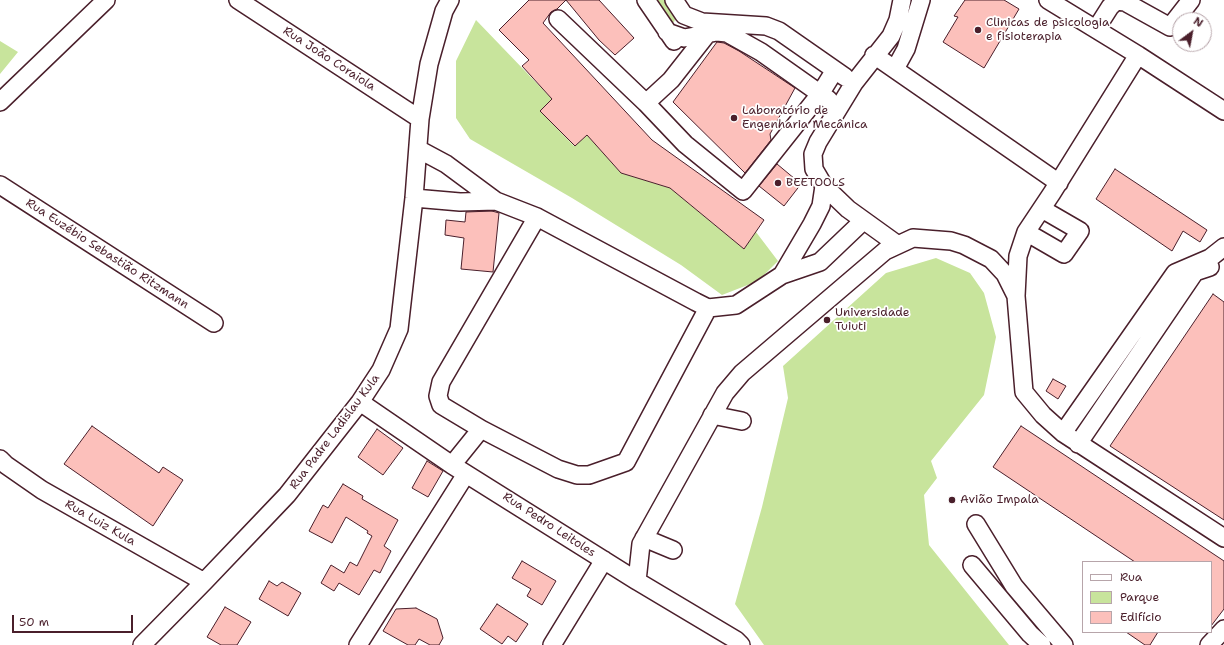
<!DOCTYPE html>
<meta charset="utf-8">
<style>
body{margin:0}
#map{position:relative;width:1224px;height:645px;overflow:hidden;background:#fff;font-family:"Shantell Sans",sans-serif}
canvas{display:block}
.legend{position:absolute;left:1082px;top:561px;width:130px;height:72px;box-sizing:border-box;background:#fff;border:1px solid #b7a5aa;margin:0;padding:5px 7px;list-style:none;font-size:12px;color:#4a1f2b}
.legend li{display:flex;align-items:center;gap:8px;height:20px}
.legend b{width:20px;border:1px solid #b7a5aa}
.north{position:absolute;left:1172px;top:12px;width:40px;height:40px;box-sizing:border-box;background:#fff;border:1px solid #b7a5aa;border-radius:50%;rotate:32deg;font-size:11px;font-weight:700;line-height:16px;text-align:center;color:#4a1f2b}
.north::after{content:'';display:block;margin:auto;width:14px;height:18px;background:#4a1f2b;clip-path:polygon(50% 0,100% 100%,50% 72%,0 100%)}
.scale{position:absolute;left:12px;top:615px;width:121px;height:18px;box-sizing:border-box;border:2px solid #4a1f2b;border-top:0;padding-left:5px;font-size:12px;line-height:14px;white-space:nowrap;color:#4a1f2b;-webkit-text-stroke:3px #fff;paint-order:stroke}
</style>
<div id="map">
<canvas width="1224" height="645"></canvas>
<ul class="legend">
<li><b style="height:5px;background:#fff"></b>Rua</li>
<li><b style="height:11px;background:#c8e49c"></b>Parque</li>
<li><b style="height:11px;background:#fcc0bb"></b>Edifício</li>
</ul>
<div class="north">N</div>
<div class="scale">50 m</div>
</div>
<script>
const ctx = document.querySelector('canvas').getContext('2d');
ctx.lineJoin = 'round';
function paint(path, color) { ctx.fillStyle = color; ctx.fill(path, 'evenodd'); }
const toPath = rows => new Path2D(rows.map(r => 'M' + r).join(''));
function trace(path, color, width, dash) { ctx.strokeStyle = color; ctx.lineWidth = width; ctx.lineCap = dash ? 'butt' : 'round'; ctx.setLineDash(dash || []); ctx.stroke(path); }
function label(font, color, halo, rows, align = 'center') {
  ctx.font = font + ' "Shantell Sans",sans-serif'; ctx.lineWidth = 3.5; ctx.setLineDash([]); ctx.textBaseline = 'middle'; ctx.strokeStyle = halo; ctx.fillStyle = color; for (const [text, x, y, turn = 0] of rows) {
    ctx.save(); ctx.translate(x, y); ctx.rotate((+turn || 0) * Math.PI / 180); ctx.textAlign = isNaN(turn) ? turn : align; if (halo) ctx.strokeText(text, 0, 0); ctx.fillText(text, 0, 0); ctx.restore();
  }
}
const green = toPath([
 [652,0,665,0,676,17,674,22,669,22],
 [476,20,552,99,540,111,574,146,587,135,621,173,670,188,744,249,756,232,778,261,758,281,722,295,681,265,572,198,470,139,456,118,456,61],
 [0,41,18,52,0,74],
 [936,258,970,273,984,293,996,337,984,395,931,461,937,478,924,495,929,545,1009,645,764,645,735,604,762,507,788,398,783,366,886,273]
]);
const building = toPath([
 [529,0,599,0,634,38,615,55,599,40,566,0,557,9,551,12,543,23,652,140,764,220,744,249,670,188,621,173,587,135,575,146,540,111,552,99,522,66,529,60,499,30,529,0],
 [965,0,1004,0,1019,9,984,68,943,42,958,17,954,16,965,0],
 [717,42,724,43,739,51,795,88,770,134,771,140,745,173,673,102,717,42],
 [777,164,801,184,784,206,759,186,777,164],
 [1115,169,1207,230,1200,242,1183,231,1172,251,1096,199,1115,169],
 [492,211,499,213,493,272,461,269,464,238,445,235,446,220,465,222,466,212,492,211],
 [1213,294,1224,302,1224,520,1110,446,1213,294],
 [1053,379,1066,386,1058,399,1046,391,1053,379],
 [92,426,159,473,163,467,183,480,153,526,64,464,92,426],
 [1021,426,1224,561,1224,609,1211,626,1211,562,1135,562,993,467,1021,426],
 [377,429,403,448,383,475,358,457,377,429],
 [427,461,443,471,428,497,412,488,427,461],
 [343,484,363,496,362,499,398,520,384,546,391,551,380,573,374,570,359,595,339,583,334,591,321,583,331,565,344,573,350,562,357,566,372,536,367,533,368,531,346,517,332,543,309,531,323,505,328,508,343,484],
 [522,561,556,581,542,605,527,596,531,589,512,578,522,561],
 [269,581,277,586,282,582,301,593,288,616,259,599,269,581],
 [497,604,528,624,516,642,508,636,502,644,480,629,497,604],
 [225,607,251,622,237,645,221,645,207,637,225,607],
 [416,608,437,619,443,638,439,645,430,645,419,639,415,645,408,645,383,631,396,609,416,608],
 [1126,632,1158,632,1150,645,1145,645,1126,632]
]);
const minor = toPath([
 [238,0,420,119],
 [646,0,674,41],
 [674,0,684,15,702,22,766,26,779,31,845,77],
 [1048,0,1138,55,1224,111],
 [558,19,646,103],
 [1096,29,1110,7,1116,1,1125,2,1170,27,1191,0],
 [667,32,684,38,717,32,727,33,761,52,829,100],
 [708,33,671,80,646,103,685,144,743,191,820,94,835,70],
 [874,55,1059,183],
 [1138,55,1052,193,1026,232,1018,256,1016,296,1024,392,1043,415,1063,433,1224,538],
 [895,69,906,49,921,0],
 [0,102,106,0],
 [418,149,446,164,496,201,537,217,696,302,708,308,736,305,782,275,812,224,821,206,824,186,814,169,813,154,818,142,854,83,891,36,898,20,902,0],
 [0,185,214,323],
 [824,186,848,209,898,245],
 [414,198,460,202,496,201],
 [1026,232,1064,254,1080,231,1042,209],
 [782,275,820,262,863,221],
 [360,402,452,465,637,581,736,640,741,645],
 [712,415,742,421],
 [481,429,441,405,438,396,441,382,537,217],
 [1063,433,1175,273,1210,258,1224,247],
 [1078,444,1195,272,1210,267],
 [0,459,6,465,42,490,204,582],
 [452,465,481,429,558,469,577,475,589,475,626,462,708,308],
 [976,524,1014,586,1064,645],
 [644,538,673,550],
 [972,565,1030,634,1042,645],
 [637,581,641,544,725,393,742,373,885,251,913,238,951,241,964,245,991,259,1005,274,1015,294],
 [142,645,204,582,287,495,360,402,381,370,399,329,414,198,420,119,429,64,444,11,450,0],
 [358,645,466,474],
 [552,645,604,560],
 [1209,645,1224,629]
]);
const markers = [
 [978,30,4,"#4a1f2b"],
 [734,118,4,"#4a1f2b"],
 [778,183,4,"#4a1f2b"],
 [827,320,4,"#4a1f2b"],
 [952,500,4,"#4a1f2b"]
];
const poiNames = [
 ["Clinicas de psicologia",986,23],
 ["e fisioterapia",986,37],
 ["Laboratório de",742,111],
 ["Engenharia Mecânica",742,125],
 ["BEETOOLS",786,183],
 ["Universidade",835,313],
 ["Tuiuti",835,327],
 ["Avião Impala",960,500]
];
const streetNames = [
 ["Rua João Coraiola",329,59,33],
 ["Rua Euzébio Sebastião Ritzmann",107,254,33],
 ["Rua Padre Ladislau Kula",335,432,-53],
 ["Rua Luiz Kula",100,523,30],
 ["Rua Pedro Leitoles",549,525,33]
];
paint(green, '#c8e49c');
paint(building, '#fcc0bb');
trace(building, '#4a1f2b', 1);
trace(minor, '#4a1f2b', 20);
trace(minor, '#fff', 17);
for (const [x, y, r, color] of markers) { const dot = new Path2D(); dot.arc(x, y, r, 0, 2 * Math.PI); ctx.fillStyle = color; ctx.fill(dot); trace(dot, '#fff', 1.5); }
label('12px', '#4a1f2b', '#fff', poiNames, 'left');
label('12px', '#4a1f2b', '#fff', streetNames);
</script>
